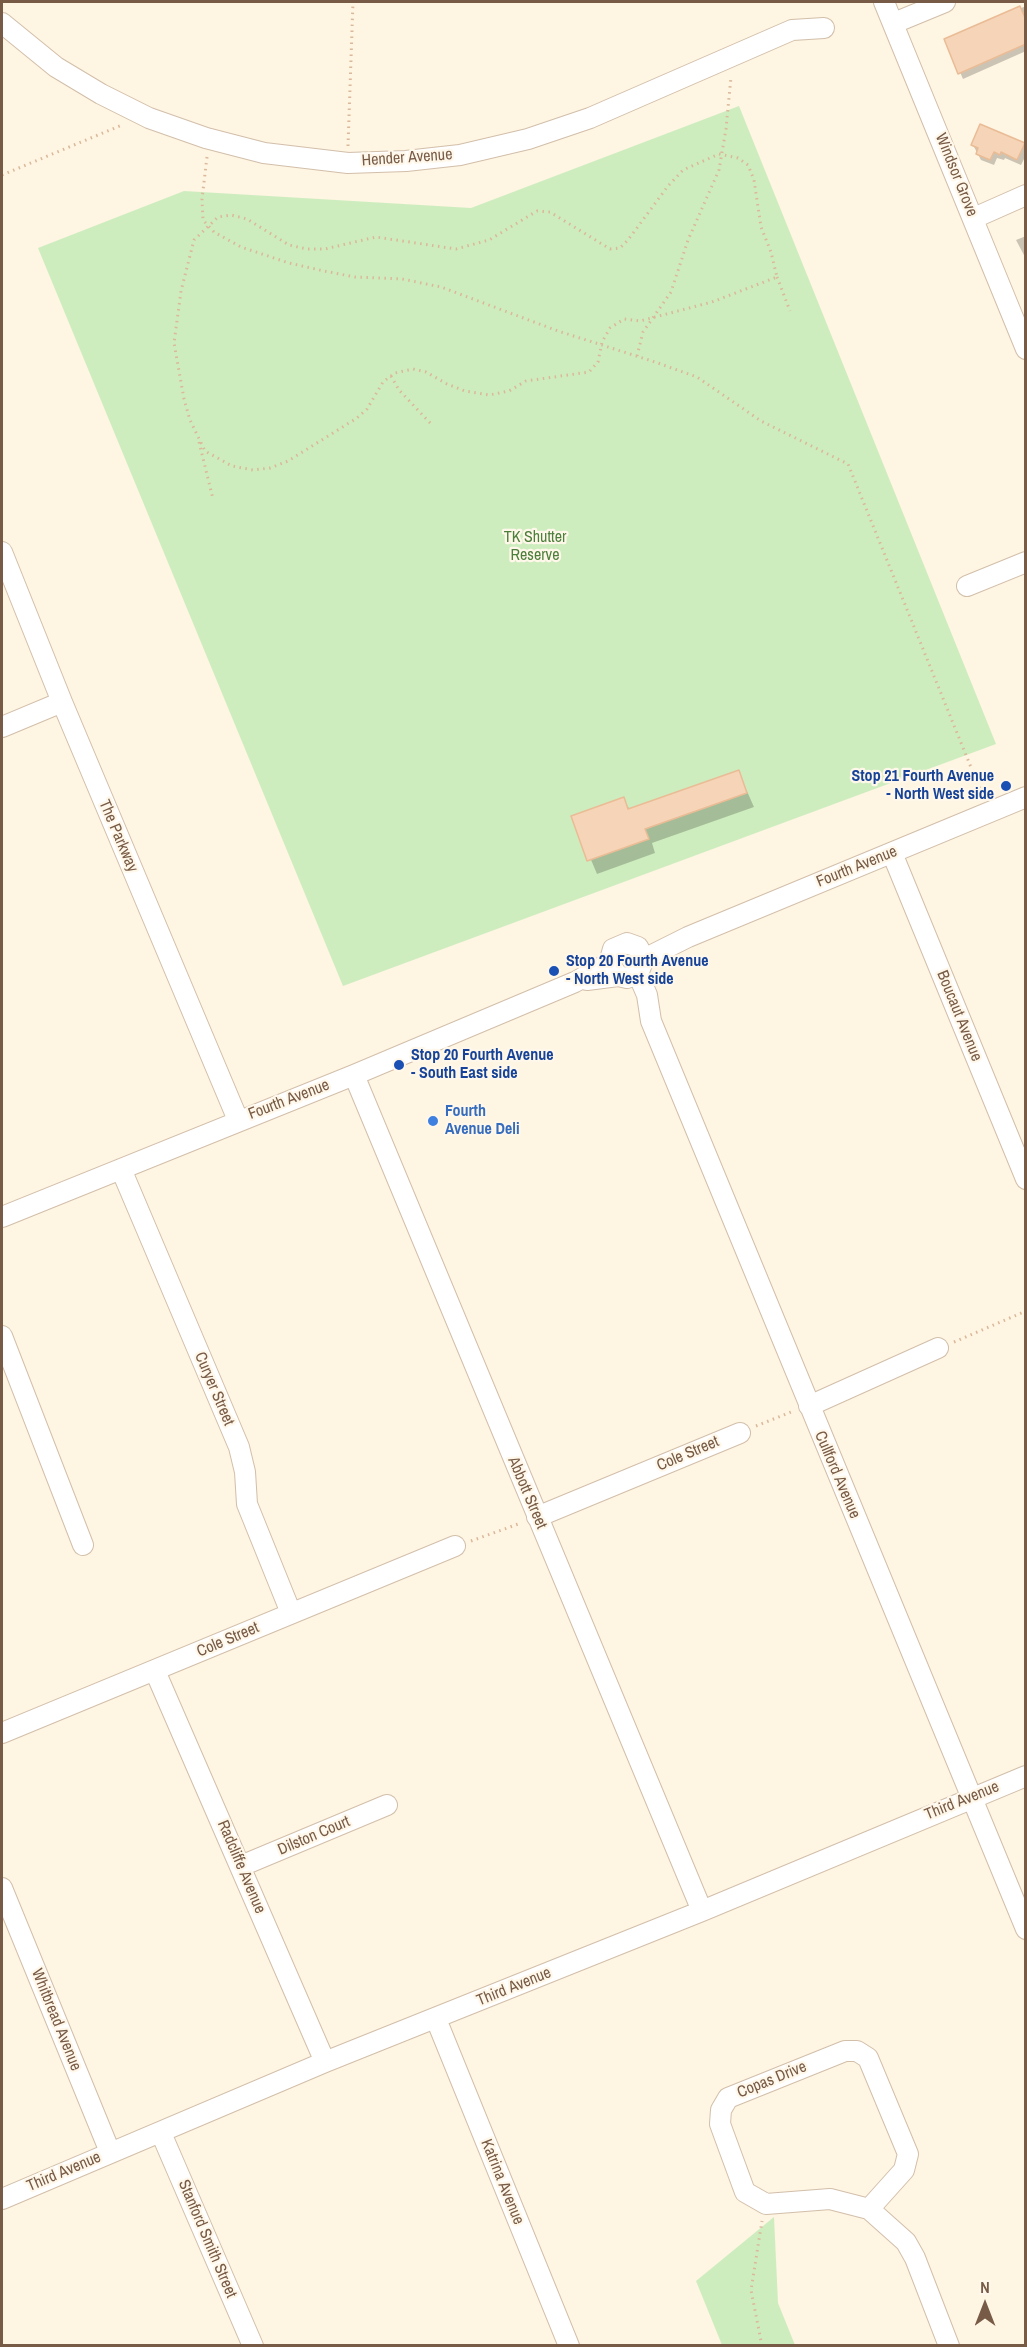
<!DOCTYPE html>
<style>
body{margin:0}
#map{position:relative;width:1027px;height:2347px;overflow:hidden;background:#fef5e2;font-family:"Archivo Narrow",sans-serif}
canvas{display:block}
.frame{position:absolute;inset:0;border:3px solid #785b46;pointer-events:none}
.north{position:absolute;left:955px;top:2275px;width:60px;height:60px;-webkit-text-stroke:4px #fff8ea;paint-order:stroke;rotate:0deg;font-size:16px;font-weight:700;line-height:24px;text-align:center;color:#785b46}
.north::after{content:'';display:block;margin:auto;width:21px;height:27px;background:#785b46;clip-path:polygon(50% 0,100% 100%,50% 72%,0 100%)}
</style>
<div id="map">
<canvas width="1027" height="2347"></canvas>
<div class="frame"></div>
<div class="north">N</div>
</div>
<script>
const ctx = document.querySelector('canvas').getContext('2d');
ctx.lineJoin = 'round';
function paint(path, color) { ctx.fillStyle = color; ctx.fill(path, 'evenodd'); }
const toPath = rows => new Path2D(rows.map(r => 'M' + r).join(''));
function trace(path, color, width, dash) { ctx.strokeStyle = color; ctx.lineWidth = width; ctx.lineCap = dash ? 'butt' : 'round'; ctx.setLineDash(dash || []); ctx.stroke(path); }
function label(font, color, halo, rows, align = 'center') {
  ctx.font = font + ' "Archivo Narrow",sans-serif'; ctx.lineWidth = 4.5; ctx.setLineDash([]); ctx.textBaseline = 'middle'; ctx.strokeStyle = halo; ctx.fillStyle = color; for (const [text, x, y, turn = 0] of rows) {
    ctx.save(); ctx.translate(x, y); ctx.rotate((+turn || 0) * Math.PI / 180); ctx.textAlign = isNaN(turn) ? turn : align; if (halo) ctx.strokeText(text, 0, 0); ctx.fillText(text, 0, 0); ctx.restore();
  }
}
const green = toPath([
 [739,106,996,744,343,986,38,248,184,191,471,208],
 [774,2217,778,2303,795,2345,722,2345,696,2281]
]);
const shadow = toPath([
 [1026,6,1026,51,963,79,946,40],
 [1024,144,1026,155,1021,165,1005,158,1004,160,997,158,994,165,981,160,973,145],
 [1026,236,1026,259,1016,240],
 [738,771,754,807,652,843,655,853,597,874,573,817,623,799,630,810]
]);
const building = toPath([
 [1020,6,1026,20,1026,44,958,74,944,39,1020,6],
 [980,124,1025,143,1017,160,1001,152,1000,155,994,152,990,160,976,154,978,148,971,145,980,124],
 [739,770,747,793,645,829,649,839,587,861,571,816,624,797,628,809,739,770]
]);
const path = toPath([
 [348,146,353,2],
 [719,154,738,158,748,165,754,180,761,227,771,252,777,277,712,302,640,321,624,319,610,328,602,342,598,362,589,372,526,381,509,391,489,395,465,391,447,384,426,372,413,369,395,373,383,382,367,409,357,418,288,461,270,468,253,470,232,466,205,451,190,420,184,399,174,343,181,291,194,240,218,217,231,215,247,219,289,245,307,249,325,249,376,237,456,249,489,240,537,211,550,212,610,249,620,248,628,240,668,186,683,170,719,154],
 [207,157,202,199,203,220,214,232,241,247,289,263,324,271,355,277,402,279,441,287,558,331,655,362,697,377,761,421,848,464,983,797],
 [2,175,122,125],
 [777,277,790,311],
 [637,356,643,332,671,292,688,240,719,170,726,129,731,77],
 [391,376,399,390,433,426],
 [199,442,213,499],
 [954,1342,1026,1311],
 [756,1426,791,1412],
 [471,1541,521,1523],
 [762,2346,751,2290,762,2221]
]);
const minor = toPath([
 [884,2,1026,349],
 [2,23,56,67,101,94,149,118,206,138,264,153,348,163,406,161,460,155,528,139,590,118,792,30,824,28],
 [894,23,945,2],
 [974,218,1026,195],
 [2,552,62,702,238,1120],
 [967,586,1026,562],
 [2,727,62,702],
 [892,853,1026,1179],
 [644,959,688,937,1026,797],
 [638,974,647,995,651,1021,1026,1929],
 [587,980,618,976,627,978,638,974,644,959,638,947,627,943,613,949,609,963,618,976],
 [354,1075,702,1911],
 [121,1169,239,1447,245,1472,247,1504,291,1613],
 [2,1217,354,1075,575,982,609,963],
 [2,1336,83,1545],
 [809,1406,938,1348],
 [537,1517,740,1433],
 [155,1671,325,2062],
 [2,1733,455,1546],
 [241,1866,387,1805],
 [2,1888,110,2152],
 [436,2019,569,2346],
 [161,2133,253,2346],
 [2,2199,325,2062,702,1911,1026,1776],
 [869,2209,904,2170,908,2154,868,2058,857,2051,845,2051,728,2098,721,2110,720,2124,745,2192,766,2204,830,2199,869,2209,906,2242,915,2258,949,2346]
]);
const markers = [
 [1006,786,6,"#1a4fb4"],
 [554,971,6,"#1a4fb4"],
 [399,1065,6,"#1a4fb4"],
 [433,1121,6,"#3f7fe0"]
];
const streetNames = [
 ["Hender Avenue",407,158,-4],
 ["Windsor Grove",956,175,68],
 ["The Parkway",118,836,67],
 ["Fourth Avenue",857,867,-22],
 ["Boucaut Avenue",959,1016,68],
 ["Fourth Avenue",289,1100,-21],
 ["Curyer Street",214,1389,67],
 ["Cole Street",688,1454,-23],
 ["Cullford Avenue",837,1475,67],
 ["Abbott Street",527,1493,67],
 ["Cole Street",228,1640,-23],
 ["Third Avenue",962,1801,-22],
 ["Dilston Court",314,1836,-23],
 ["Radcliffe Avenue",241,1867,67],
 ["Third Avenue",514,1987,-22],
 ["Whitbread Avenue",56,2020,68],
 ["Copas Drive",772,2080,-22],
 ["Third Avenue",64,2172,-23],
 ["Katrina Avenue",502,2182,68],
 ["Stanford Smith Street",207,2239,67]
];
const parkNames = [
 ["TK Shutter",535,538],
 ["Reserve",535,556]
];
const transitNames = [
 ["Stop 21 Fourth Avenue",994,777,"right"],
 ["- North West side",994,795,"right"],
 ["Stop 20 Fourth Avenue",566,962],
 ["- North West side",566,980],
 ["Stop 20 Fourth Avenue",411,1056],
 ["- South East side",411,1074]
];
const shopNames = [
 ["Fourth",445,1112],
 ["Avenue Deli",445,1130]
];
paint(green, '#ceedbf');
paint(shadow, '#0003');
paint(building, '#f6d4b7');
trace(building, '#eabc96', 1.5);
trace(minor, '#d2bfaa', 22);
trace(path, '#dbb89a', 3, [1.5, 4.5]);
trace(minor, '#fff', 20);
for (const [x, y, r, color] of markers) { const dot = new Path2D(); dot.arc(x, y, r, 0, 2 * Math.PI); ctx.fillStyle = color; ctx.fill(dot); trace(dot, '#fff8ea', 2); }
label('16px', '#785b46', '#fff8ea', streetNames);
label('16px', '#4c7f3c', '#fff8ea', parkNames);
label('bold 16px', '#164399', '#fff8ea', transitNames, 'left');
label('bold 16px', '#366cbe', '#fff8ea', shopNames, 'left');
</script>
